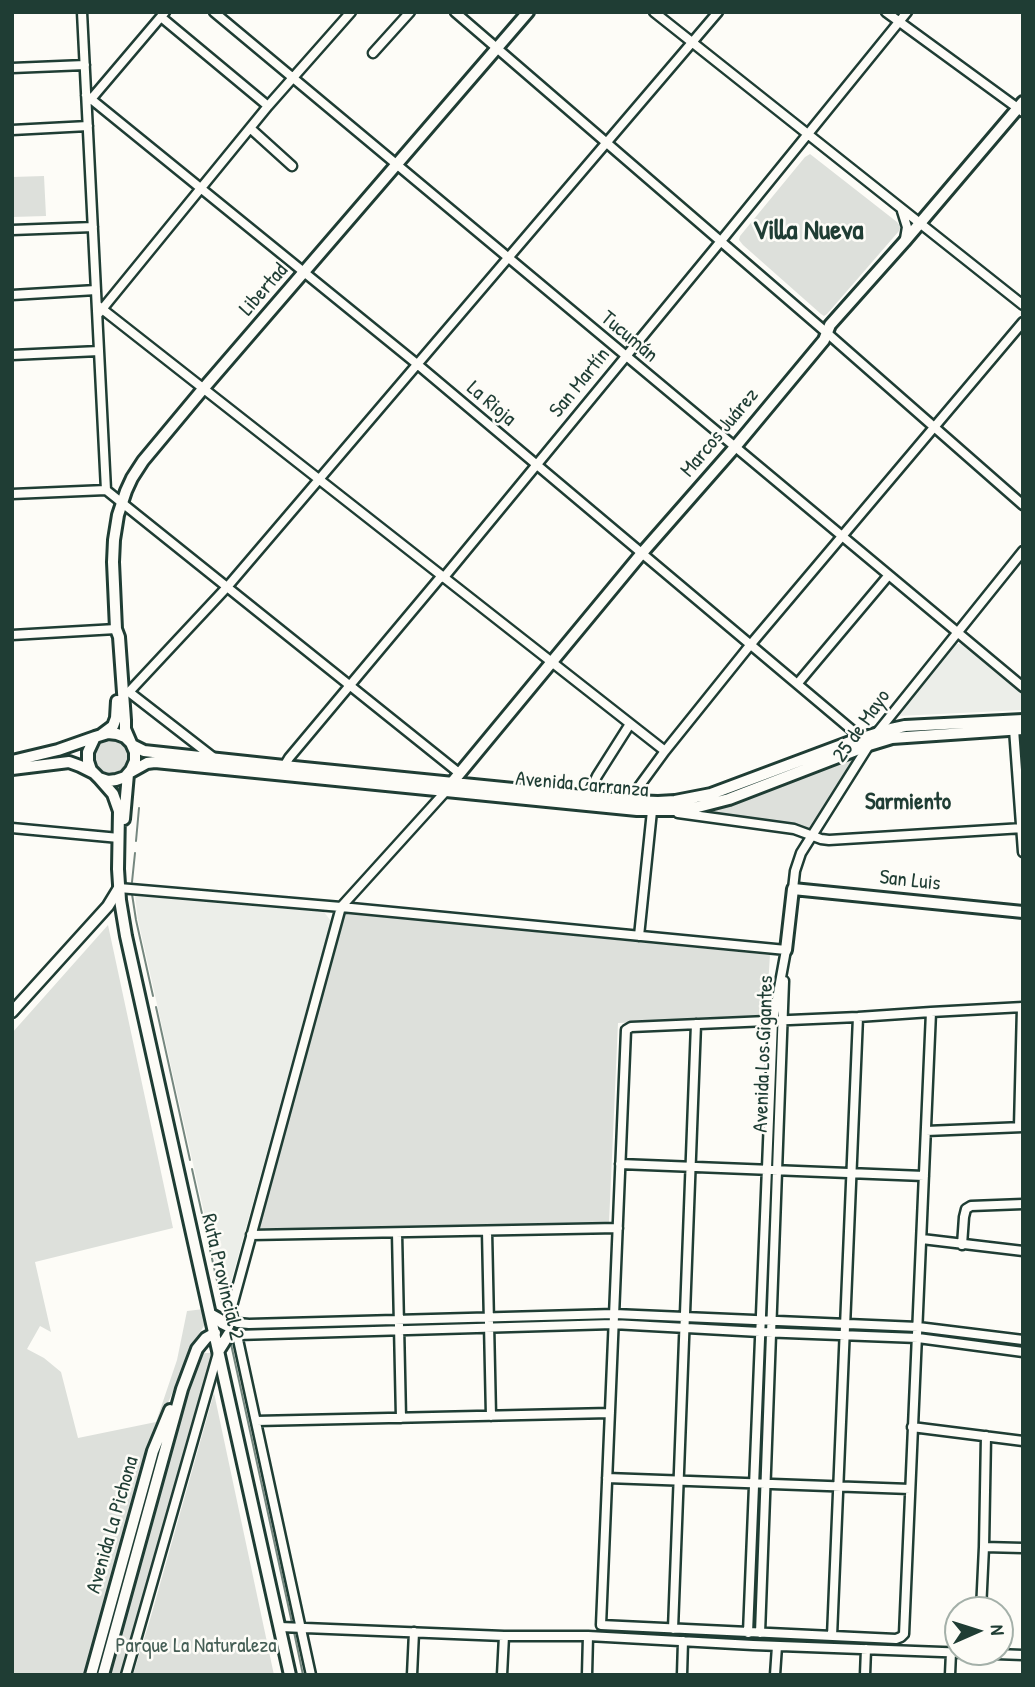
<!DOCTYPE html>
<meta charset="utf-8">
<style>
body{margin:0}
#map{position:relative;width:1035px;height:1687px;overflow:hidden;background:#fdfcf7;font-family:"Patrick Hand",sans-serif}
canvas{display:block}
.frame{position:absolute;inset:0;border:14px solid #1f3d34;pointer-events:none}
.north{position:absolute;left:944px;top:1596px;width:70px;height:70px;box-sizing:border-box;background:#fdfcf7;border:2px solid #a4b0a9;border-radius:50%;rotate:87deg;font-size:19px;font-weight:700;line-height:28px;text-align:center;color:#1f3d34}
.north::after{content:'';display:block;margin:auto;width:24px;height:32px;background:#1f3d34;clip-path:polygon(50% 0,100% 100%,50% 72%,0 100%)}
</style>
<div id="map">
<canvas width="1035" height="1687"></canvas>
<div class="frame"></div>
<div class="north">N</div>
</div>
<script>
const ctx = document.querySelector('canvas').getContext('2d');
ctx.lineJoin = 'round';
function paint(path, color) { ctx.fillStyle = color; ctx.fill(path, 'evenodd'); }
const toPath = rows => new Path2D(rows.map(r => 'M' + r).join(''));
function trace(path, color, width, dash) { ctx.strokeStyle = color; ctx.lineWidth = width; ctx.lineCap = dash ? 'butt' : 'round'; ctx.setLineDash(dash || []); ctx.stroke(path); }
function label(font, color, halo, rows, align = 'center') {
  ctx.font = font + ' "Patrick Hand",sans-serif'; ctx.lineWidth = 5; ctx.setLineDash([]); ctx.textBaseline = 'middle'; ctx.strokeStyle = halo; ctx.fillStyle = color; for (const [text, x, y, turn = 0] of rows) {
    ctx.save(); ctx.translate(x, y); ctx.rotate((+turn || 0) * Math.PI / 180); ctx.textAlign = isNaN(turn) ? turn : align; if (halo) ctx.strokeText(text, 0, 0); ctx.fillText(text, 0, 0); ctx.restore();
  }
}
const built = toPath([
 [956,644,963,644,1023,693,1023,710,897,716],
 [135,896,324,912,331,921,226,1300,224,1301,138,920]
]);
const green = toPath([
 [810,154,897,222,901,227,899,231,827,314,824,316,821,314,743,245,739,240,740,236,805,157],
 [44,176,46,216,12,217,12,177],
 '94 756a17 17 0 1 1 34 0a17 17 0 1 1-34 0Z',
 [859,754,814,827,808,828,710,812,711,809,732,803],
 [343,913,770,955,766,1017,618,1023,609,1223,257,1232],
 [108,925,173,1228,35,1262,51,1332,40,1326,27,1349,44,1358,61,1372,78,1438,156,1422,177,1360,187,1311,204,1309,205,1324,192,1346,157,1429,87,1675,12,1675,12,1033],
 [204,1353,211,1353,213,1357,122,1675,106,1675,169,1447,201,1356],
 [214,1393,274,1675,133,1675,151,1616]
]);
const stream = toPath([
 [136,841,139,808],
 [132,882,135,853],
 [132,894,136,920,153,996],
 [353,904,631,931],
 [156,1007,190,1160],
 [192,1169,224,1312],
 [231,1344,292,1623],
 [294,1632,303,1675]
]);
const minor = toPath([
 [82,12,106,490],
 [214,12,1023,687],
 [455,12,827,333,1023,505],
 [654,12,1023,305],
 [886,12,1023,112],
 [161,17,268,106],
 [373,53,410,12],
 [12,68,85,65],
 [86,95,417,364,865,741],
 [92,98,165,12],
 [250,128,292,166],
 [12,130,88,126],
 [902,211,907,227,905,239],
 [12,230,93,227],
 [12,295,96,290],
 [97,305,665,751],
 [99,313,268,106,351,12],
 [12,355,99,351],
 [106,490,459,773],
 [12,494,106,490],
 [12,635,116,629],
 [798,683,888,576],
 [123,692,129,692,228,586,718,12],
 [129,692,214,758],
 [1014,729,1023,852],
 [876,734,1023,551],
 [283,768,289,758,439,579,445,576,721,241,907,12],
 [587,797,597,776,630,724],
 [635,806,633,801,635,792,665,751,751,644,1023,322],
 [678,813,794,829,821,839,829,840,1023,828],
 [12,828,119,838],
 [119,888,341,907,786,950],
 [793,889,795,871,801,853,869,745],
 [639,936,652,811],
 [931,1012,904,1634,901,1637,896,1639,601,1625,626,1030,631,1027,858,1017,931,1012,1023,1007],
 [1019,1127,1022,1007],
 [926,1131,1023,1127],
 [620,1164,924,1176],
 [487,1231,491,1416],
 [397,1233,401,1418],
 [251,1235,618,1228],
 [922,1239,1023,1251],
 [962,1245,964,1217,966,1209,971,1206,1023,1204],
 [234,1322,231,1310,341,907,446,791],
 [238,1323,249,1324,614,1314,918,1327,1023,1340],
 [256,1421,610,1413],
 [912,1427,1023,1441],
 [986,1436,984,1547,1023,1548],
 [607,1478,910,1489],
 [981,1610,984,1547],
 [280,1627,504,1636,588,1636,753,1645,1023,1655],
 [673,1629,696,1024],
 [748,1633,773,1021,786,950],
 [760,1633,784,981],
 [832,1636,858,1017],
 [126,1675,218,1353],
 [311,1675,237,1335,613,1324,760,1332,918,1338,1023,1352],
 [412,1675,414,1632],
 [502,1675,504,1636],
 [587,1675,588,1636],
 [682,1675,683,1641],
 [775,1675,777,1646],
 [865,1675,866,1649],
 [950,1675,951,1652]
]);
const tertiary = toPath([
 [12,1012,108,906,119,888]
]);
const secondary = toPath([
 [108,733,117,734,125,737,131,743,135,752,135,761,131,770,125,777,116,780,108,781,99,778,91,770,88,761,88,752,95,737,108,733],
 [101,735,113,726,116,718,117,701],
 [131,743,125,729,125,720,119,637,116,629,113,562,114,540,118,515,126,491,132,478,143,461,203,389,528,12],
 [132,745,144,751,284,766,633,801,658,802,675,801,711,794,850,742,891,729,905,726,1023,720],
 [12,761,58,750,95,737],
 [12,769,69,762,80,766,94,773],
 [129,773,147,763,155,762,637,810,679,810,698,807,729,799,869,745,892,738,1023,729],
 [99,778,113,794,119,811,118,869,120,900,126,936,290,1675],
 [450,785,642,553,735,447,824,340,830,325,904,242,1023,102],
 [124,819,128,774],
 [786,950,793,889,1023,912],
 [210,1314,219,1319,222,1323,228,1326],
 [219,1350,229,1334],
 [91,1675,153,1451,170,1410],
 [103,1675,182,1389,197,1349,206,1338,215,1333]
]);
const streetNames = [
 ["Libertad",264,290,-49],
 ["Tucumán",629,337,40],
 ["San Martín",580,383,-51],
 ["La Rioja",491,404,40],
 ["Marcos Juárez",720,433,-50],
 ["25 de Mayo",862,726,-55],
 ["Avenida Carranza",582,785,5],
 ["San Luis",910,881,6],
 ["Avenida Los Gigantes",764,1054,-88],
 ["Ruta Provincial 2",222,1277,77],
 ["Avenida La Pichona",113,1525,-74]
];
const parkNames = [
 ["Parque La Naturaleza",196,1646]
];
const neighbourhoodNames = [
 ["Sarmiento",908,803]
];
const districtNames = [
 ["Villa Nueva",808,232]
];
paint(built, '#eceee9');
paint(green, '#dde0db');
trace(stream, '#75877f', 2);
trace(minor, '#1f3d34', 13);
trace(tertiary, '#1f3d34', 15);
trace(secondary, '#1f3d34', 16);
trace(minor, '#fdfcf7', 8);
trace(tertiary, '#fdfcf7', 10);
trace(secondary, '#fdfcf7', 10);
label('21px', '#1f3d34', '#fdfcf7', streetNames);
label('21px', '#455e55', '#fdfcf7', parkNames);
label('bold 23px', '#1f3d34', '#fdfcf7', neighbourhoodNames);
label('bold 28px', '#1f3d34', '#fdfcf7', districtNames);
</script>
